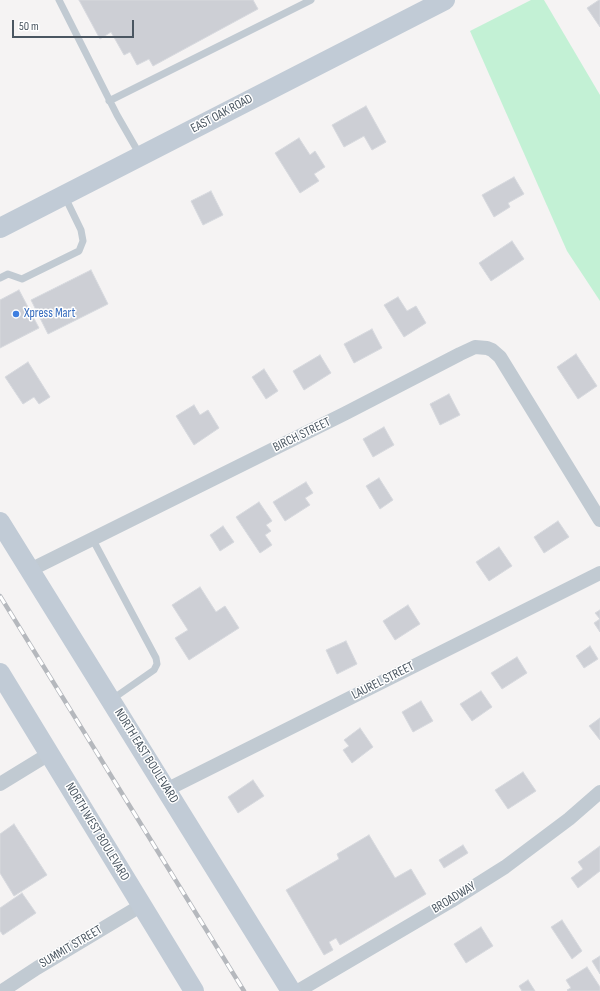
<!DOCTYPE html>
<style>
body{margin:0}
#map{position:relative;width:600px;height:991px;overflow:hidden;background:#f5f3f3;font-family:"Sofia Sans Condensed",sans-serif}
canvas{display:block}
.scale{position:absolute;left:12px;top:20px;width:122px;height:18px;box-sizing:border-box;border:2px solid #4a5661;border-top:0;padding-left:5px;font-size:12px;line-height:14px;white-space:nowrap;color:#4a5661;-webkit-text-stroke:3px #fff;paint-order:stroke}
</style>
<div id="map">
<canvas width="600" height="991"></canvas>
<div class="scale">50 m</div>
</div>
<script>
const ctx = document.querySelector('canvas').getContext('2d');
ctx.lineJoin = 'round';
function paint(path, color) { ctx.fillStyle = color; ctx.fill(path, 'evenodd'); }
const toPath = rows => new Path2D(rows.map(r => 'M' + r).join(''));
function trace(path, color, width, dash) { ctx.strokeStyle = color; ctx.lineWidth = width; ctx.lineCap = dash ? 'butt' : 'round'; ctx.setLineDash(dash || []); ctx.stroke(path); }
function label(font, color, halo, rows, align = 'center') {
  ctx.font = font + ' "Sofia Sans Condensed",sans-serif'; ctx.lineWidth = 3; ctx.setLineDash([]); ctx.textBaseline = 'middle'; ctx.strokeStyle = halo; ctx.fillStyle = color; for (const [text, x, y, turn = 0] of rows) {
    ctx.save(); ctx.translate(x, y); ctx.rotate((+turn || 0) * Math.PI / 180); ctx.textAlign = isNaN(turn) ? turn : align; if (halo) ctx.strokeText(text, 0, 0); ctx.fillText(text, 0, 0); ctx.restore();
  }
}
const green = toPath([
 [531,0,544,0,600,95,600,301,567,251,470,31]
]);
const building = toPath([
 [79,0,253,0,258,9,153,66,149,59,137,65,130,52,124,55,111,32,100,39,79,0],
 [599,0,600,0,600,27,587,8,599,0],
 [366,106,386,142,372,150,364,136,344,147,332,125,366,106],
 [299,138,310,155,315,151,325,167,314,174,319,181,300,193,275,153,299,138],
 [514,177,524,194,508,203,510,207,494,217,482,195,514,177],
 [211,191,223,215,203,225,191,201,211,191],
 [512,241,524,259,491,281,479,263,512,241],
 [91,270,108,304,48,334,31,300,91,270],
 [19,290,39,328,0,348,0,300,19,290],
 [398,297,407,311,416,306,426,323,404,337,384,305,398,297],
 [372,329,382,348,354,363,344,344,372,329],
 [576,354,597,386,578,399,557,367,576,354],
 [320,355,331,373,304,390,293,371,320,355],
 [28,362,50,397,39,404,34,397,23,404,5,377,28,362],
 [264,369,278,391,266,399,252,377,264,369],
 [449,394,460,415,440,425,430,404,449,394],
 [194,405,200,415,208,410,219,428,194,445,176,416,194,405],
 [384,427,394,445,373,457,363,439,384,427],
 [379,478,393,500,380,509,366,486,379,478],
 [306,482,313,493,305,498,310,505,285,521,273,502,306,482],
 [259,502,272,521,266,525,271,531,265,535,272,545,260,553,236,517,259,502],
 [558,521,569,537,544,553,534,537,558,521],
 [223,526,234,542,220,551,210,535,223,526],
 [499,547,512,566,489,581,476,562,499,547],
 [200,587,216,612,225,606,239,628,189,660,175,638,188,630,172,605,200,587],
 [408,605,420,624,395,640,383,621,408,605],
 [600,610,600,632,594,623,600,619,595,613,600,610],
 [346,641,357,664,337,674,326,650,346,641],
 [590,646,598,659,584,668,576,656,590,646],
 [517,657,527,673,502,689,491,673,517,657],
 [481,691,492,707,472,721,460,704,481,691],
 [421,701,433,721,413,732,402,712,421,701],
 [600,718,600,740,589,726,600,718],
 [360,728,373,747,352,763,343,750,349,746,344,740,360,728],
 [523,772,536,791,508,809,495,790,523,772],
 [253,780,264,796,238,813,228,797,253,780],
 [14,824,47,875,14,896,0,873,0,834,14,824],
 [369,835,395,878,411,869,426,894,340,945,336,938,329,942,333,950,324,955,286,890,339,859,337,854,369,835],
 [463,845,468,853,444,868,439,860,463,845],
 [600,846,600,871,578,888,571,878,583,869,578,862,600,846],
 [22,893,36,913,3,935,0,931,0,908,22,893],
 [562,920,582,951,572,959,551,927,562,920],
 [481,927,493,946,466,963,454,944,481,927],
 [600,956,600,974,592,961,600,956],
 [587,967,600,987,600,991,568,991,567,990,571,988,566,980,587,967],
 [528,980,535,991,522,991,519,986,528,980]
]);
const lane = toPath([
 [59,0,117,115,140,155],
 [109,101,311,0],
 [0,278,8,274,22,279,79,251,83,241,81,230,65,197],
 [93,540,156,658,157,664,154,670,111,700]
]);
const street = toPath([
 [30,570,346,413,460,354,475,347,487,348,492,350,500,357,600,520],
 [0,784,49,754],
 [166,790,600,573],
 [2,991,37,968,142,905],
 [298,991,451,901,505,867,569,819,600,792]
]);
const secondary = toPath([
 [0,228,445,0],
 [0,522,291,991],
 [0,673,194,991]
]);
const rail = toPath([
 [0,596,244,991]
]);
const markers = [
 [16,314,4,"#3f7fe0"]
];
const streetNames = [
 ["EAST OAK ROAD",222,114,-28],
 ["BIRCH STREET",302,435,-26],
 ["LAUREL STREET",383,681,-27],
 ["NORTH EAST BOULEVARD",146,756,58],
 ["NORTH WEST BOULEVARD",97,832,59],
 ["BROADWAY",454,898,-31],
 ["SUMMIT STREET",71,947,-31]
];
const shopNames = [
 ["Xpress Mart",24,314]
];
paint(green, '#c3f1d5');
paint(building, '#cdcfd5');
trace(building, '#d7d9de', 1);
trace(lane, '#c1cad2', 7);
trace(street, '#c1cad2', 14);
trace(secondary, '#c1cbd6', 20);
trace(rail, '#b5b8bd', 4.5);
trace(rail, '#fff', 3, [9]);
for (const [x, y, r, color] of markers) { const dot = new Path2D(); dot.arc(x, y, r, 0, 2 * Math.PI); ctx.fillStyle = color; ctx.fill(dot); trace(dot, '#fff', 1.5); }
label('13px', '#4a5661', '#fff', streetNames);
label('13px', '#366cbe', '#fff', shopNames, 'left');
</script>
